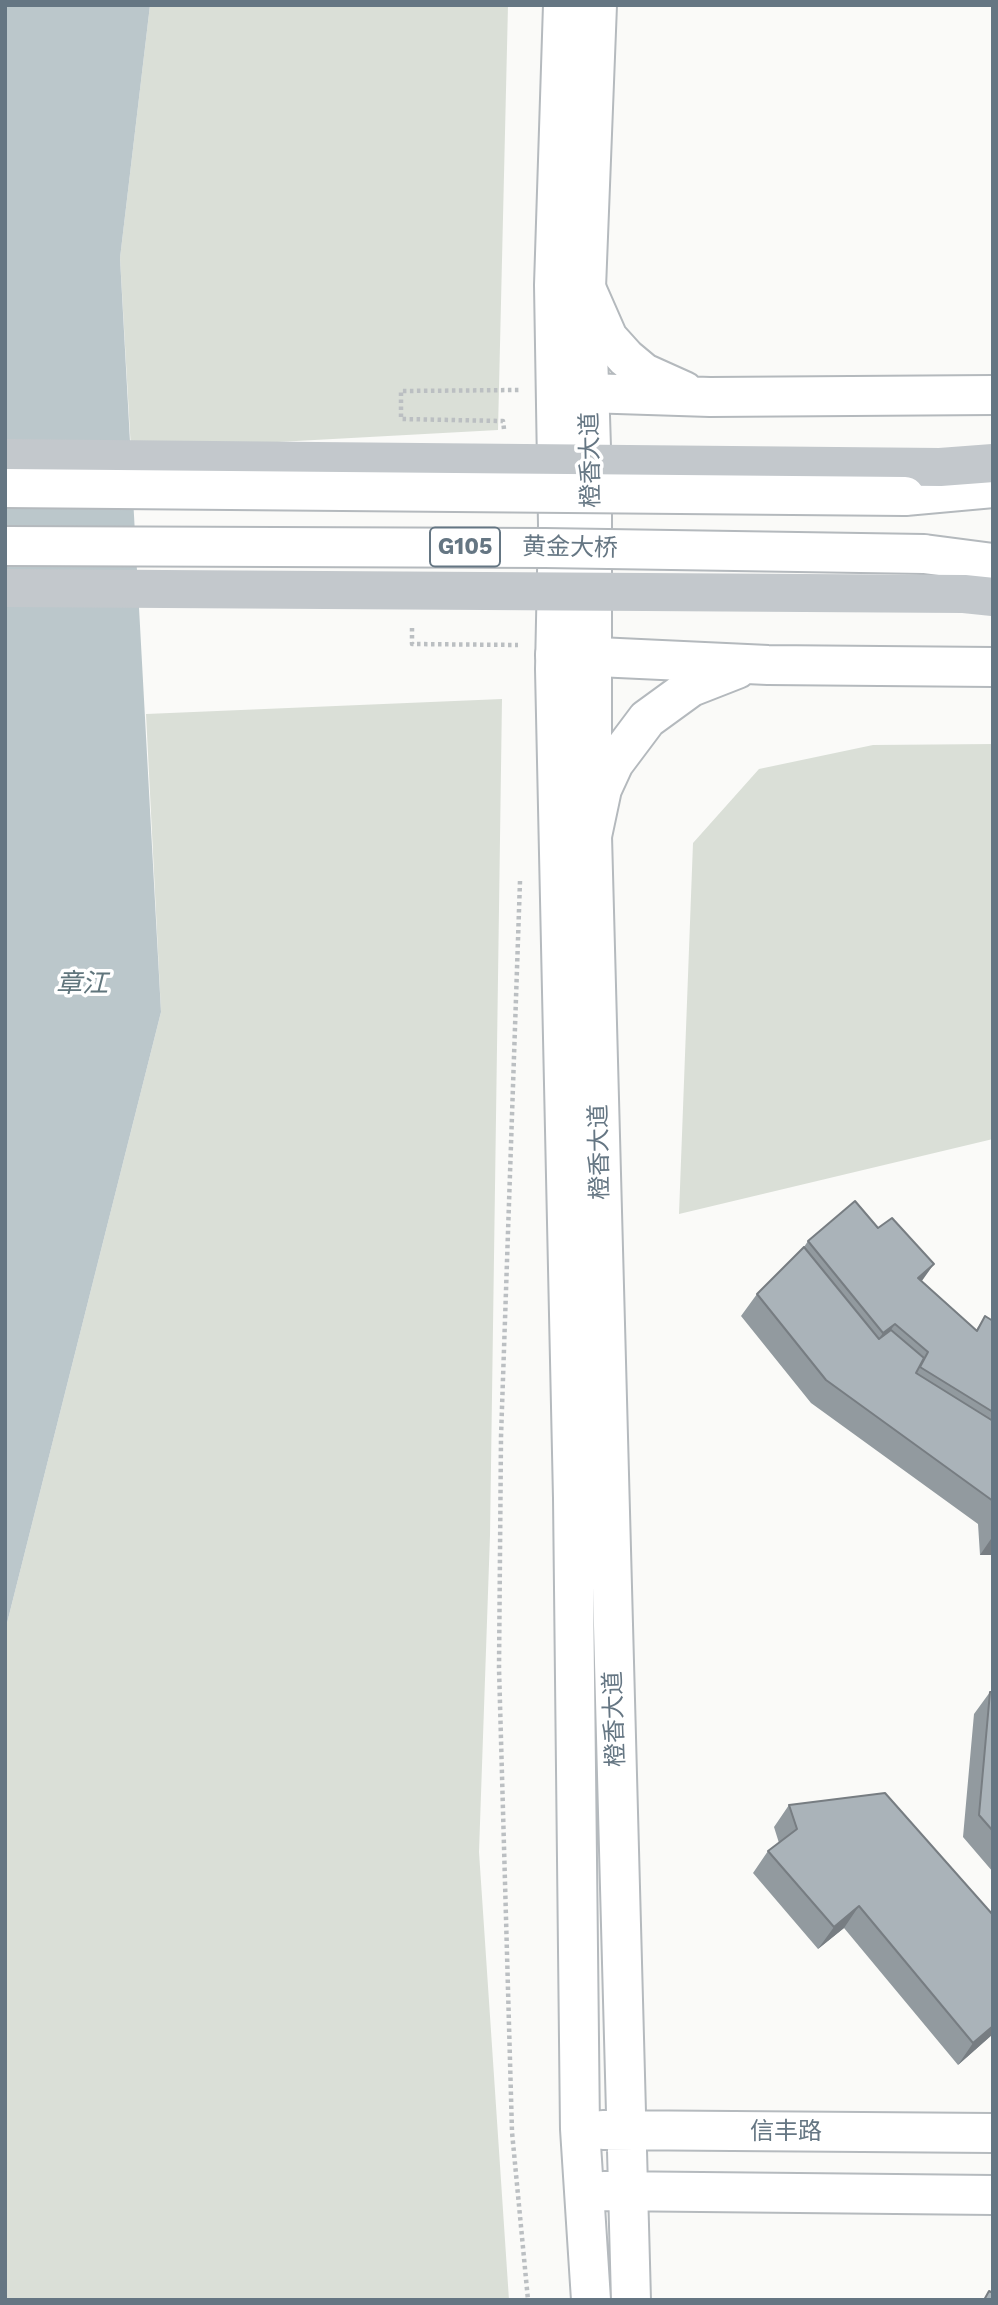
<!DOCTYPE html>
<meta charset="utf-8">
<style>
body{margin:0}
#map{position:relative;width:998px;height:2305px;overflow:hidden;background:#fafaf8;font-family:"Work Sans",sans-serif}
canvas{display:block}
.frame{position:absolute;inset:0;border:7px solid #657683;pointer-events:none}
</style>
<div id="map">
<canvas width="998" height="2305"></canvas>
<div class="frame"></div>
</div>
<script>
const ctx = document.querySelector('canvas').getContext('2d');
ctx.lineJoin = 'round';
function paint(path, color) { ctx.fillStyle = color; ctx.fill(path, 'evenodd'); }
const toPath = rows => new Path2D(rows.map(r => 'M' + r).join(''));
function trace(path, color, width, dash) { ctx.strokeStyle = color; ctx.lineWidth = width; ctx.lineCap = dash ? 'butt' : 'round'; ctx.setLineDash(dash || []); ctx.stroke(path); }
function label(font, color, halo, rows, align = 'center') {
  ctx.font = font + ' "Work Sans","Noto Sans SC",sans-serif'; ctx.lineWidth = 7; ctx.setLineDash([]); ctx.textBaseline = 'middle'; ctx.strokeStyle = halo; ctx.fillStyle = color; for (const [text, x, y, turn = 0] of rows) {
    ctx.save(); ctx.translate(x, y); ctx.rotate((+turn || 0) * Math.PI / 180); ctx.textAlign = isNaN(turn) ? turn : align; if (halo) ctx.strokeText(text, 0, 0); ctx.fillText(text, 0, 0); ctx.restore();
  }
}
const green = toPath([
 [150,5,508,5,498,430,131,450,120,258],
 [502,699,490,1535,479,1852,509,2300,5,2300,5,1631,161,1012,146,714],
 [993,744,993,1139,679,1214,693,843,759,769,873,745]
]);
const water = toPath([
 [5,5,150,5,120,258,161,1012,5,1631]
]);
const path = toPath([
 [504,429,503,421,401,419,401,391,519,390],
 [412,628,412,644,518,645],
 [520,881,501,1437,499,1668,512,2132,528,2300]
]);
const major = toPath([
 [563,5,554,285,558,525,555,669,573,1498,580,2129,591,2300],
 [597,5,586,288,592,480,592,836,631,2300],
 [603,2130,993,2133],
 [604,2191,993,2195]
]);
const highway = toPath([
 [586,288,608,338,626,358,644,373,684,391],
 [556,392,710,397,993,395],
 [905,496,993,488],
 [924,554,993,563],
 [555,655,768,665,993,667],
 [592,836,602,789,614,763,647,719,691,687,737,669]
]);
const minorBridge = toPath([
 [5,458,940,467,993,463],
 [5,588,964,594,993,597]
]);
const highwayBridge = toPath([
 [5,488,905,496],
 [5,546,545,548,924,554]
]);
const wall = toPath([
 [808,1241,922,1281,976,1330,985,1316,993,1321,993,1555,980,1555,978,1524,811,1403,741,1316,757,1294,804,1247],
 [990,1692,993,1692,993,1872,963,1837,974,1714],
 [789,1805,993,1915,993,2034,958,2065,844,1928,818,1949,753,1873,768,1851,779,1843,774,1827]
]);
const shadedWall = toPath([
 [934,1264,914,1292,918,1278],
 [895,1324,875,1352,863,1361,883,1333],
 [993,1536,993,1555,980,1555],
 [859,1906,844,1928,818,1949,834,1927],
 [993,2026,993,2034,958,2065,973,2043]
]);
const building = toPath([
 [855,1201,878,1228,892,1218,934,1264,918,1278,977,1331,985,1316,993,1321,993,1412,920,1367,928,1352,895,1324,883,1333,808,1241,855,1201],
 [804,1247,879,1339,891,1330,924,1358,916,1373,993,1421,993,1501,826,1380,757,1294,804,1247],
 [990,1692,993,1692,993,1831,979,1815,990,1692],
 [885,1793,993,1915,993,2026,973,2043,859,1906,834,1927,768,1851,797,1829,789,1805,885,1793],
 [989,2291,993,2293,993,2300,984,2300,989,2291]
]);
const shields = [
 [465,547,70]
];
const shieldNames = [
 ["G105",465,547]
];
const streetNames = [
 ["橙香大道",591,460,-91],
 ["黄金大桥",570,548,1],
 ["橙香大道",600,1152,-91],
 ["橙香大道",615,1719,-92],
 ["信丰路",786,2132]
];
const waterNames = [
 ["章江",82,984]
];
paint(green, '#dadfd7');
paint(water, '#bbc7cb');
trace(major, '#b5babe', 42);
trace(highway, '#b4b9bd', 42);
trace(path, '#bbbfc2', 4.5, [3.5, 3.5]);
trace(major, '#fff', 38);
trace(highway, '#fff', 38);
trace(highwayBridge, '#b4b9bd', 42, []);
trace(minorBridge, '#c3c8cc', 38);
trace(highwayBridge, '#fff', 38);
paint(wall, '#929a9f');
paint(shadedWall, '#777d82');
paint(building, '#aab3b9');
trace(building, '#777d82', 2);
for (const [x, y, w] of shields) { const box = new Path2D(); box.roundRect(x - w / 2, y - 19.5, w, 39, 5); ctx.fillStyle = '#fff'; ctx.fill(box); trace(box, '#657683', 2); }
label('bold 23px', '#657683', null, shieldNames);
label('24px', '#657683', '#fff', streetNames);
label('italic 26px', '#60757c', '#fff', waterNames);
</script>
